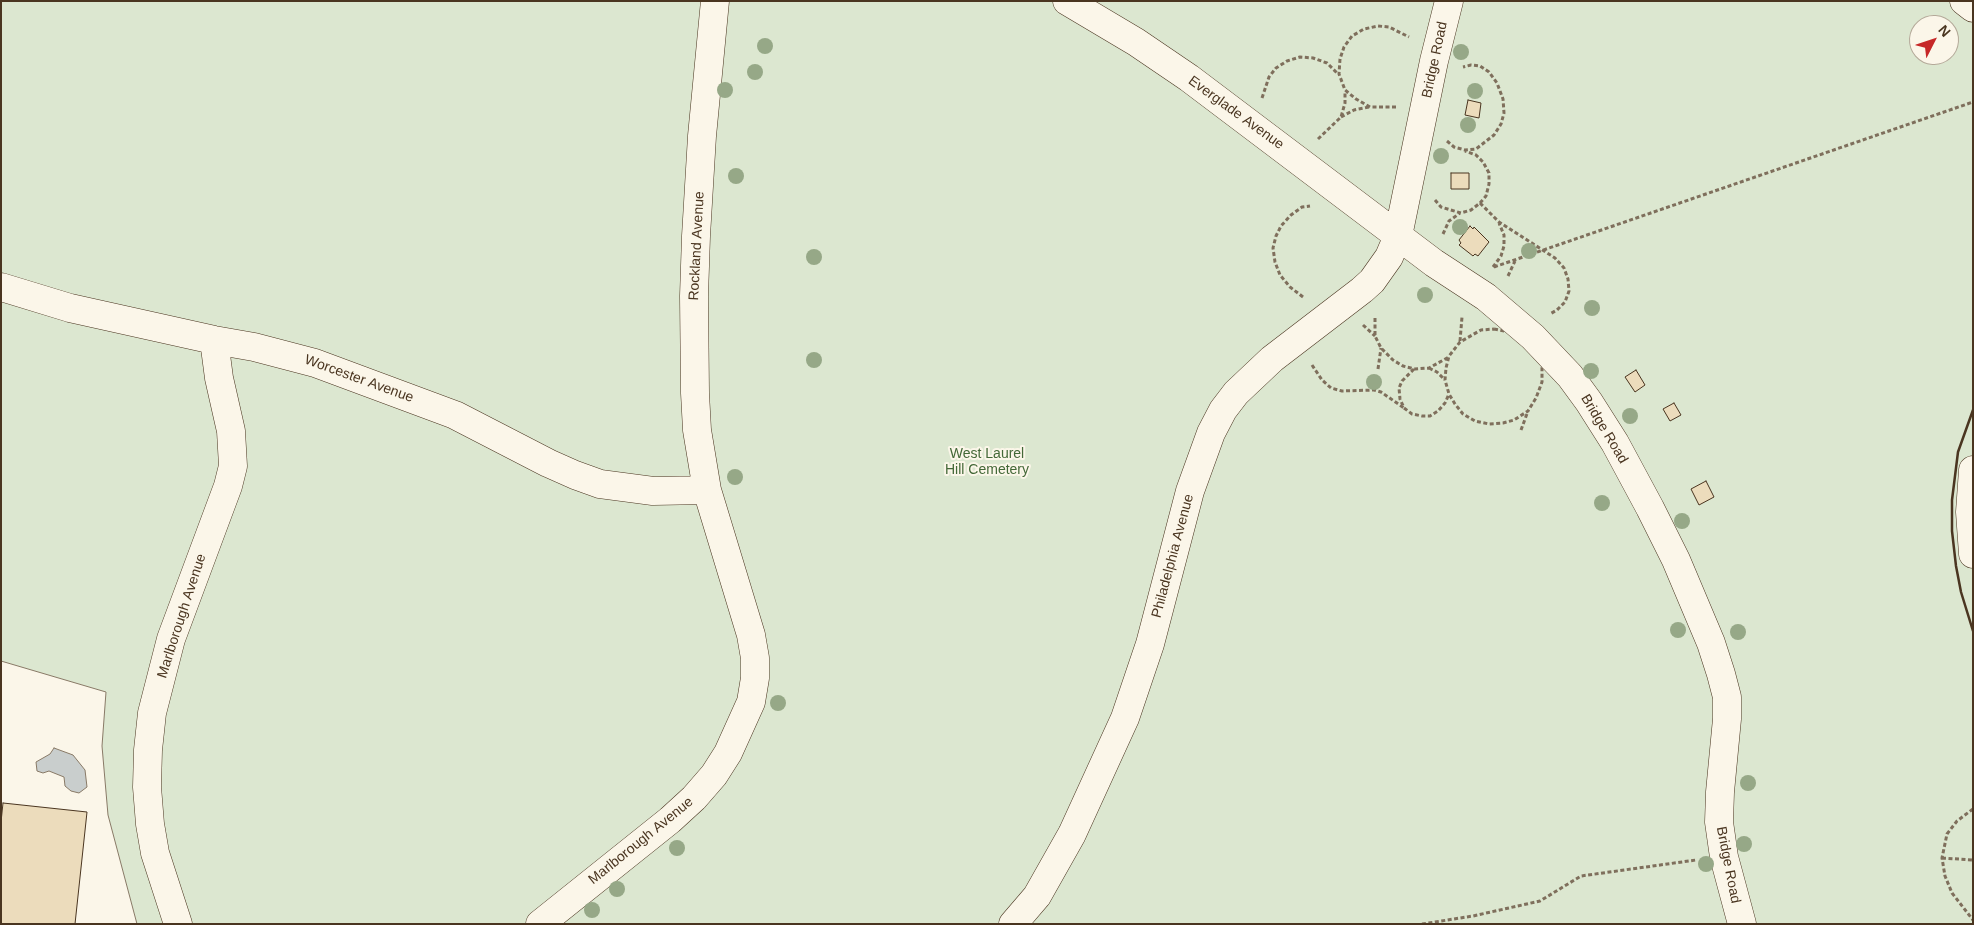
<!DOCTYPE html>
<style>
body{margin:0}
#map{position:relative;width:1974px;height:925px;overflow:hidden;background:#fbf6e9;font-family:Arial,sans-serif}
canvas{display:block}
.frame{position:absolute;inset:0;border:2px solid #4a3520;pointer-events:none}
.north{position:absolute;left:1909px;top:15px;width:50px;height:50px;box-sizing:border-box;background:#fbf6e9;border:1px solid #b4a999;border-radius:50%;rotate:49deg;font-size:14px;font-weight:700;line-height:20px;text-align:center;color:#4a3520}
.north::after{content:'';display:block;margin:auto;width:18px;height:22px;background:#c62828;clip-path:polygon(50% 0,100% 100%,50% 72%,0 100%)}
</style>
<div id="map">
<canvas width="1974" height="925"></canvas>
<div class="frame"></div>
<div class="north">N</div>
</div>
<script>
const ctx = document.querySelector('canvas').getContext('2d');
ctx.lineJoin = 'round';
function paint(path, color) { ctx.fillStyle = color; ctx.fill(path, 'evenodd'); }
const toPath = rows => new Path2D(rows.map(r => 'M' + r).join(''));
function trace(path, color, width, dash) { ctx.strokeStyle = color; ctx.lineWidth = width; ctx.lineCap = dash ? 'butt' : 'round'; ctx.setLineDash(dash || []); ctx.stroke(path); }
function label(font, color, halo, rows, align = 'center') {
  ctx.font = font + ' Arial,sans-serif'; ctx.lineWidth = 4; ctx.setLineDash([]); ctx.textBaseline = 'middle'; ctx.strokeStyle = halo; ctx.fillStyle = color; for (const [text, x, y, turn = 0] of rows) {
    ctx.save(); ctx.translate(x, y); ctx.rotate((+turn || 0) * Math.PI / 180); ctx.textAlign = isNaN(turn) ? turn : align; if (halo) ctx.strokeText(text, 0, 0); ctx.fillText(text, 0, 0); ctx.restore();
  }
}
const green = toPath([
 [1,1,1973,1,1973,924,137,924,108,815,102,746,106,692,1,661,1,1],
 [1919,25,1949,25,1949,55,1919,55,1919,25]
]);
const water = toPath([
 [54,748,73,755,85,770,87,787,79,793,71,791,65,786,64,777,49,771,43,773,37,771,36,762,50,754,54,748]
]);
const building = toPath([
 [1468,100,1481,103,1479,118,1465,115,1468,100],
 [1451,173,1469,173,1469,189,1451,189,1451,173],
 [1470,226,1473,229,1474,227,1489,242,1478,256,1475,254,1473,256,1459,245,1461,243,1459,240,1470,226],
 [1636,370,1645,385,1635,392,1625,377,1636,370],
 [1674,403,1681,415,1670,421,1663,409,1674,403],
 [1706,481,1714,497,1699,505,1691,489,1706,481],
 [3,803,87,812,75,924,1,924,1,822,3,803]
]);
const path = toPath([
 [1262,98,1269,77,1276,68,1287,61,1300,57,1313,58,1327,63,1338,74],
 [1396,107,1370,107,1356,99,1345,90,1339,74,1340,59,1344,47,1352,36,1364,29,1378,26,1389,27,1409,37],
 [1341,117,1354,110,1369,107],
 [1318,139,1341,117,1345,103,1345,91],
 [1447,141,1454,147,1465,150,1476,149,1494,135,1501,124,1504,113,1503,99,1497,83,1489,72,1480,66,1471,65,1463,67],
 [1435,200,1441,207,1461,213,1471,210,1480,203,1486,196,1489,184,1489,173,1483,162,1476,155,1465,151],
 [1480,203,1499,222,1555,258,1564,268,1568,279,1569,291,1565,302,1557,310,1550,314],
 [1443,234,1449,221,1460,213],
 [1493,267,1501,256,1504,246,1504,235,1499,223],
 [1494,267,1973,102],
 [1508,276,1515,261],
 [1303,297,1290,287,1280,275,1275,262,1273,248,1276,236,1281,226,1291,215,1302,207,1310,206],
 [1375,318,1375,336,1381,348,1393,360,1403,366,1415,369,1429,368,1449,357],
 [1363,325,1375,336],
 [1494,329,1533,337,1542,364,1542,382,1536,398,1528,411,1514,420,1503,423,1489,424,1475,421,1463,414,1455,404,1449,394,1445,380,1446,368,1449,356,1460,342,1481,330,1494,329],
 [1460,341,1462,317],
 [1312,365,1322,380,1331,388,1342,391,1374,390,1381,392,1404,408],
 [1429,368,1437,372,1445,380],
 [1378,369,1381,348],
 [1414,369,1402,381,1399,388,1400,399,1404,408,1412,414,1422,416,1430,416,1438,411,1445,403,1449,394],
 [1521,430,1528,411],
 [1973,809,1957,821,1947,834,1942,858,1945,876,1952,893,1973,920],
 [1942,858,1973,860],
 [1422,924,1473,916,1540,901,1581,876,1696,860]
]);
const minor = toPath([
 [1067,1,1136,42,1189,78,1434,263,1486,297,1533,337,1570,376,1589,402,1615,443,1650,508,1676,560,1711,643,1721,674,1727,697,1727,719,1720,792,1719,822,1724,857,1742,924],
 [1964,1,1973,8],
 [1,287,70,308,214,340,254,347,315,363,455,415,548,463,575,475,600,484,653,491,707,490],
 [1973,470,1970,512,1973,554],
 [178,924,155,853,150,824,147,787,148,750,152,713,171,639,228,486,233,466,231,431,219,378,214,340],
 [540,924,670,820,694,798,714,775,728,753,751,702,755,678,755,658,751,635,707,490,697,430,695,393,694,296,696,236,702,136,715,1],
 [1013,924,1037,896,1072,834,1125,718,1150,644,1190,491,1211,433,1223,410,1236,393,1272,359,1362,290,1372,281,1389,257,1398,236,1434,61,1449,1]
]);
const wall = toPath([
 [1973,410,1958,452,1952,500,1952,531,1956,566,1961,592,1973,631]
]);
const trees = [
 [765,46],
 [1461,52],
 [755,72],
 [725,90],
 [1475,91],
 [1468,125],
 [1441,156],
 [736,176],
 [1460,227],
 [1529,251],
 [814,257],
 [1425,295],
 [1592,308],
 [814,360],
 [1591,371],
 [1374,382],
 [1630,416],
 [735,477],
 [1602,503],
 [1682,521],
 [1678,630],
 [1738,632],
 [778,703],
 [1748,783],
 [1744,844],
 [677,848],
 [1706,864],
 [617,889],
 [592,910]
];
const streetNames = [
 ["Bridge Road",1435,60,-78],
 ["Everglade Avenue",1236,113,36],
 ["Rockland Avenue",697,246,-87],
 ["Worcester Avenue",359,379,20],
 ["Bridge Road",1604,429,59],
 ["Philadelphia Avenue",1173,556,-75],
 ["Marlborough Avenue",182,616,-72],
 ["Marlborough Avenue",641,841,-39],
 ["Bridge Road",1728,865,79]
];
const parkNames = [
 ["West Laurel",987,454],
 ["Hill Cemetery",987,470]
];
paint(green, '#dce7d0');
trace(green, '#887966', 1);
paint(water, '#c9cecd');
trace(water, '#887966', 1);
paint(building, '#ecdcbc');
trace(building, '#4a3520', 1);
trace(minor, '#4a3520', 29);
trace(path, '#7f6f5c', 3, [4, 2.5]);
trace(minor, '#fbf6e9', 28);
trace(wall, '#4a3520', 2.5);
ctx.fillStyle = '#96a887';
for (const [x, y] of trees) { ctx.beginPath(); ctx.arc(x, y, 8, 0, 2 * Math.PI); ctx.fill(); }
label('14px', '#4a3520', '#fbf6e9', streetNames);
label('14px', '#436837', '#fbf6e9', parkNames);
</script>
